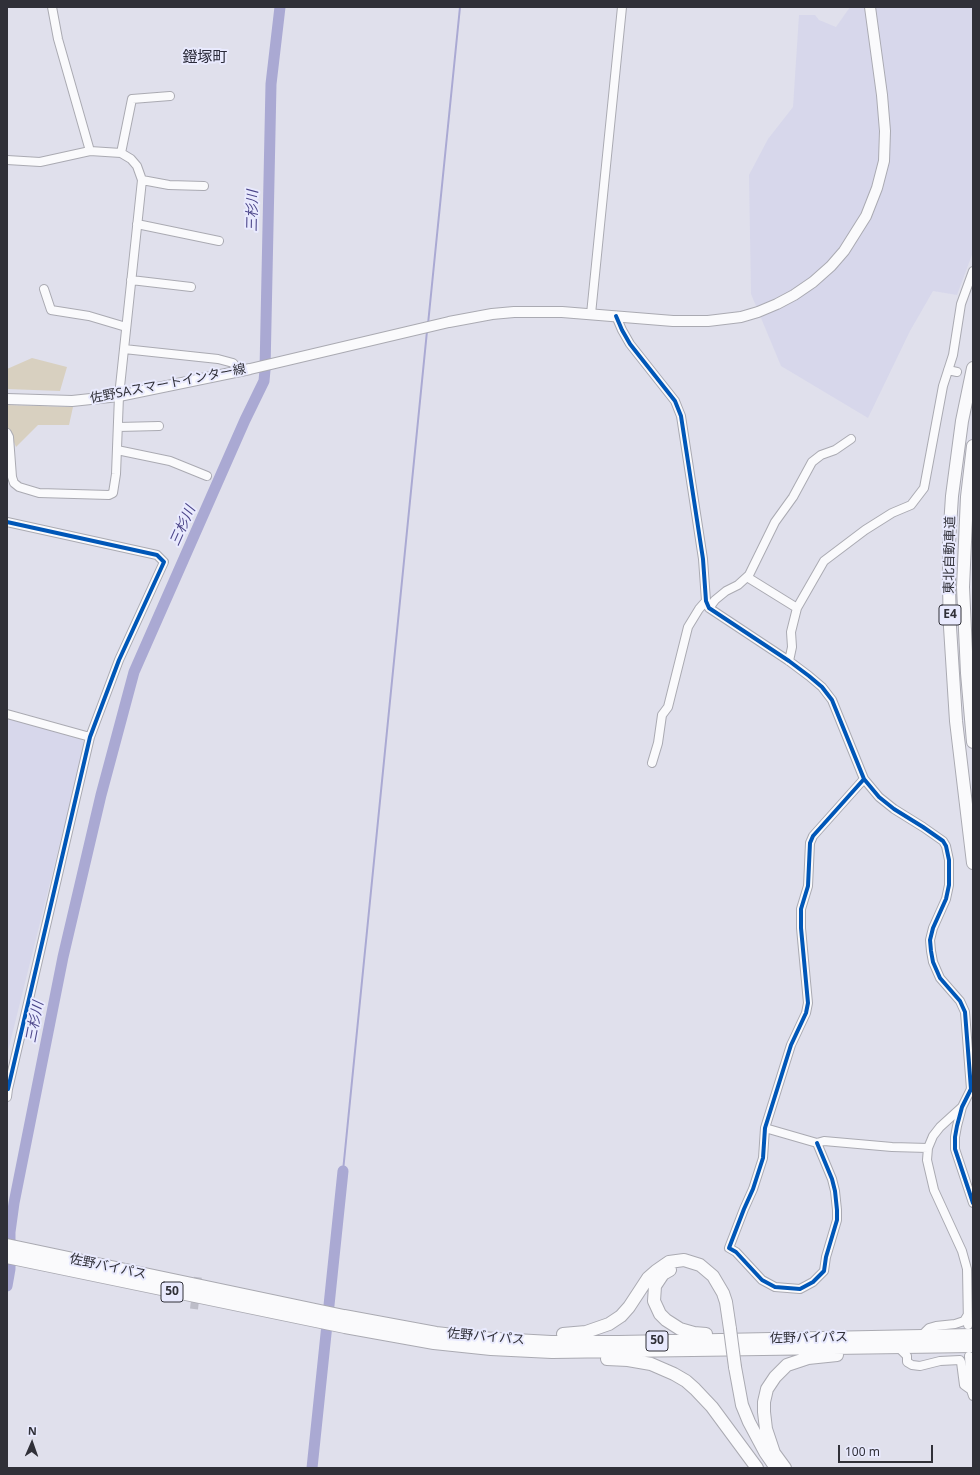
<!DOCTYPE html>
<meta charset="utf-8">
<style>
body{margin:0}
#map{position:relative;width:980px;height:1475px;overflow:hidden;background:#e0e0ec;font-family:"Noto Sans",sans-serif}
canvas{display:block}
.frame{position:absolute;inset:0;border:8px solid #303038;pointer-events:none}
.north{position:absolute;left:12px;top:1423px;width:40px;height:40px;-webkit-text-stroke:3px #e9eafe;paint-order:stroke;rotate:2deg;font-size:11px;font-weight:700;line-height:16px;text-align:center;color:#303038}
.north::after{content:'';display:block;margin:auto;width:14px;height:18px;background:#303038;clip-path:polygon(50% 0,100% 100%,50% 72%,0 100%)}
.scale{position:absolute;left:838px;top:1445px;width:95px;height:18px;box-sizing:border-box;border:2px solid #303038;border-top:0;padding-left:5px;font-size:12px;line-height:14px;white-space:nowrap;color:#303038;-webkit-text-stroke:3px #e9eafe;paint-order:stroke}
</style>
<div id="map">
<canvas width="980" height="1475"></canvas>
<div class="frame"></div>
<div class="north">N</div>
<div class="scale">100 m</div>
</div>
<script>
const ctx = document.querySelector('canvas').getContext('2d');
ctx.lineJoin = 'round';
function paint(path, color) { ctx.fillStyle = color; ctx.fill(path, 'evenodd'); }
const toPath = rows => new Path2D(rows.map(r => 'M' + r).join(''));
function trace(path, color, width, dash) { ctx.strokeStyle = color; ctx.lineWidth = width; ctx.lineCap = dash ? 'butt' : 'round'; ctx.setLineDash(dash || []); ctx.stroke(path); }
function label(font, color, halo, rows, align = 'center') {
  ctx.font = font + ' "Noto Sans","Noto Sans JP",sans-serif'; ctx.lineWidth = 4; ctx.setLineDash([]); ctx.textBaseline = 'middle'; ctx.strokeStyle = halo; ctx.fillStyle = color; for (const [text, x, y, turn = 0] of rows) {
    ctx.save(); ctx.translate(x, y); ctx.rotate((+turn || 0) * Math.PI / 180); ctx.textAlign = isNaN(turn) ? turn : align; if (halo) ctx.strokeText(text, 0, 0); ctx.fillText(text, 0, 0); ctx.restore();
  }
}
const built = toPath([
 [850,7,973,7,973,252,957,295,933,291,910,331,868,418,781,366,751,294,749,175,768,139,793,107,799,15,815,15,819,20,836,27],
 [7,718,79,737,85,743,7,1055]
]);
const green = toPath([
 [32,358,67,367,60,391,7,389,7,369],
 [7,405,73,407,69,425,38,425,16,447,7,425]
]);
const stream = toPath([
 [428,324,460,7],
 [343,1171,427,331]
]);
const river = toPath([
 [7,1286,10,1269,10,1232,14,1203,63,957,101,795,134,672,245,420,264,381,265,370,271,84,280,7],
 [312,1468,343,1171]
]);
const minorTunnel = toPath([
 [194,1309,198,1276]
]);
const minor = toPath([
 [52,7,58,39,90,151],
 [121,153,132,99,170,96],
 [7,160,40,162,90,151,121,153,131,159,137,166,142,180,119,396,116,474,113,493,109,495,39,493,19,487,14,483,12,477,9,437,7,433],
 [142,180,169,185,204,186],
 [137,224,219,241],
 [131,280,191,287],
 [44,289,51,310,89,316,126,327],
 [591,314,622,7],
 [616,316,622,330,630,344,675,401,681,416,703,559,706,601,709,608,789,661,809,676,822,687,832,700,864,779,879,797,894,809,923,827,943,841,946,846,949,860,949,885,946,899,933,928,930,940,931,951,933,962,940,978,960,1001,965,1012,971,1089,962,1107,957,1126,955,1137,955,1149,973,1203],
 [124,349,218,359,233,363,239,371],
 [948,370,957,372],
 [118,427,159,426],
 [117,450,170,461,207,476],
 [7,522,157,555,164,562,119,660,90,737,8,1089,7,1088],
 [747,577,797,608],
 [709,608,715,600,726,591,738,585,749,575,775,522,793,497,812,462,821,455,835,450,851,439],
 [789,661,792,647,791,632,797,608,824,561,865,530,892,513,911,505,924,488,943,386,953,355,961,304,973,271],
 [7,714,90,737],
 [652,763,658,743,662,715,668,707,688,627,699,609,706,601],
 [7,1097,8,1089],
 [962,1107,940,1127,933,1136,928,1148,927,1160,934,1190,962,1251,967,1269,968,1325],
 [765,1128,817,1143,824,1141,892,1147,928,1148],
 [817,1143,832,1179,835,1191,837,1210,837,1220,826,1257,824,1271,813,1282,800,1289,775,1287,762,1280,736,1252,729,1248,744,1209,753,1189,763,1158,765,1128,791,1045,806,1013,808,1003,801,928,801,909,808,886,810,843,813,836,864,779],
 [920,1337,929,1328,936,1326,955,1324,964,1321,967,1316],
 [898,1347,907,1356,907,1362,912,1365,920,1366,940,1361,960,1360,961,1362,964,1385,971,1390],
 [969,1356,971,1390,973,1396]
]);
const major = toPath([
 [7,399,72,401,119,396,250,369,449,322,492,314,514,312,562,312,673,321,708,321,741,317,758,312,777,304,794,295,813,282,831,266,844,251,866,216,877,188,884,161,885,131,882,95,870,7]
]);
const highway = toPath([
 [973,368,962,421,952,496,949,542,949,587,950,627,956,721,973,863],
 [973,446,967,497,963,587,967,673,973,742],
 [7,1245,344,1316,436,1333,479,1338,551,1342,619,1342,973,1335],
 [7,1257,345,1327,434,1343,491,1349,552,1352,973,1346],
 [670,1270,663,1274,655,1286,654,1301,660,1314,666,1320,680,1329,694,1333,706,1334],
 [563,1334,586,1332,609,1324,621,1316,629,1307,648,1278,656,1271,669,1262,684,1260,700,1265,713,1276,723,1293,726,1302,730,1329],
 [607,1359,628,1360,651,1364,674,1374,686,1381,695,1389,712,1407,757,1468],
 [735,1367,742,1405,749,1422,765,1452,774,1465],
 [785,1468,774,1453,766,1429,764,1412,764,1402,767,1389,775,1377,787,1365,808,1358,837,1355]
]);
const highwayBridge = toPath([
 [730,1329,735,1367]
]);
const cycleway = toPath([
 [616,316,622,330,630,344,675,401,681,416,703,559,706,601,709,608,789,661,809,676,822,687,832,700,864,779,879,797,894,809,923,827,943,841,946,846,949,860,949,885,946,899,933,928,930,940,931,951,933,962,940,978,960,1001,965,1012,971,1089,962,1107,957,1126,955,1137,955,1149,973,1203],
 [7,522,157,555,164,562,119,660,90,737,8,1089,7,1088],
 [817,1143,832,1179,835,1191,837,1210,837,1220,826,1257,824,1271,813,1282,800,1289,775,1287,762,1280,736,1252,729,1248,744,1209,753,1189,763,1158,765,1128,791,1045,806,1013,808,1003,801,928,801,909,808,886,810,843,813,836,864,779]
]);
const shields = [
 [950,615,22],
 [172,1292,22],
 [657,1341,22]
];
const shieldNames = [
 ["E4",950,615],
 ["50",172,1292],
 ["50",657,1341]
];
const streetNames = [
 ["佐野SAスマートインター線",168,384,-11],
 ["東北自動車道",950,555,-89],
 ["佐野バイパス",108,1267,12],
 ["佐野バイパス",486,1337,5],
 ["佐野バイパス",809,1338,-1]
];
const waterNames = [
 ["三杉川",253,211,-89],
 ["三杉川",183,526,-66],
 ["三杉川",35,1022,-79]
];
const quarterNames = [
 ["鐙塚町",205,58]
];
paint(built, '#d7d7eb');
paint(green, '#d8d0c0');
trace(stream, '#aaa9d3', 2);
trace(river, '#aaa9d3', 11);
trace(minorTunnel, '#bdbdc8', 8, [8, 4]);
trace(minor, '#aaaab2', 10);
trace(major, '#aaaab2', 12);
trace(highway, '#aaaab2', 14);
trace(minor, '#fafafc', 8);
trace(major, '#fafafc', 10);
trace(highway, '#fafafc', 12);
trace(highwayBridge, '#aaaab2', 14, []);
trace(highwayBridge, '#fafafc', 12);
trace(cycleway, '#0057b8', 4);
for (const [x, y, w] of shields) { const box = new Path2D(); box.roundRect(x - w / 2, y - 10, w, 20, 3); ctx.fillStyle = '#e9eafe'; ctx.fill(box); trace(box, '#303038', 1); }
label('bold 12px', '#303038', null, shieldNames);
label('13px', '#303038', '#e9eafe', streetNames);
label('italic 14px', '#4b4589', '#e9eafe', waterNames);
label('15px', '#292938', '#e9eafe', quarterNames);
</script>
